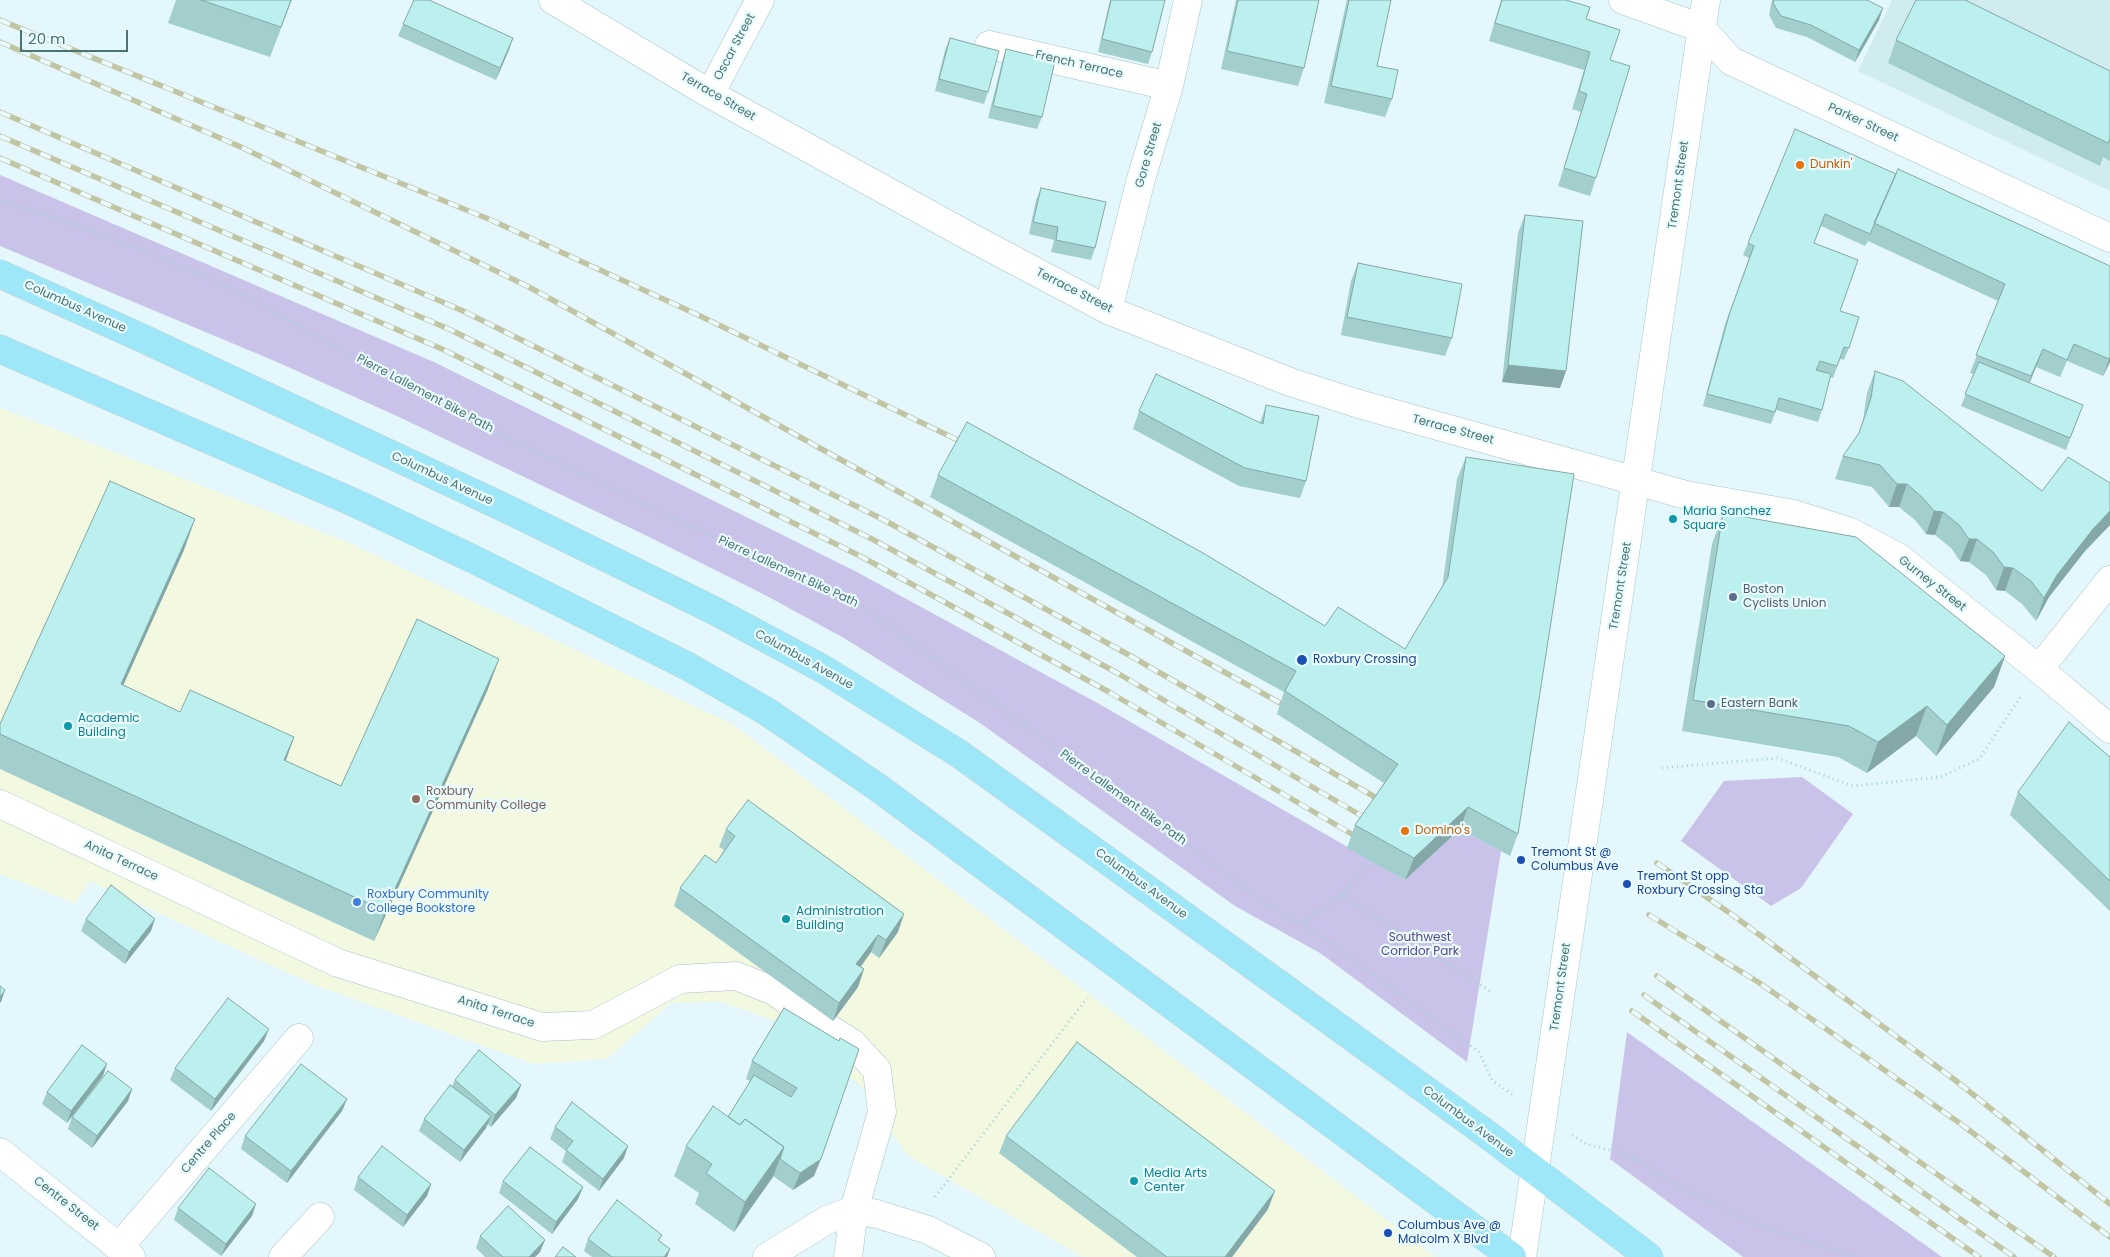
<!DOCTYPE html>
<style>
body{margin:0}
#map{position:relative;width:2110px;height:1257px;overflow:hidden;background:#e4f7fc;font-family:Poppins,sans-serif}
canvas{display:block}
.scale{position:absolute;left:20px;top:30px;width:108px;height:22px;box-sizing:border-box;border:2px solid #4a7471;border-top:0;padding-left:6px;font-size:15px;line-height:18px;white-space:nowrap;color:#4a7471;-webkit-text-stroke:4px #eafbff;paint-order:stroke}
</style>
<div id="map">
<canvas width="2110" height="1257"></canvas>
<div class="scale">20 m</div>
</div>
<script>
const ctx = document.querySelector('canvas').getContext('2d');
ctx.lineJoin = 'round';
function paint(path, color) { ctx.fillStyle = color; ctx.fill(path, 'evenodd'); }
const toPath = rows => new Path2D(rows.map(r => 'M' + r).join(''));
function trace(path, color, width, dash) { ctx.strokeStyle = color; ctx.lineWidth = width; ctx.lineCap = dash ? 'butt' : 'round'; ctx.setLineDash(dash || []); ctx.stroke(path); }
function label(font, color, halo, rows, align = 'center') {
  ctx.font = font + ' Poppins,sans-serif'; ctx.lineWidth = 4.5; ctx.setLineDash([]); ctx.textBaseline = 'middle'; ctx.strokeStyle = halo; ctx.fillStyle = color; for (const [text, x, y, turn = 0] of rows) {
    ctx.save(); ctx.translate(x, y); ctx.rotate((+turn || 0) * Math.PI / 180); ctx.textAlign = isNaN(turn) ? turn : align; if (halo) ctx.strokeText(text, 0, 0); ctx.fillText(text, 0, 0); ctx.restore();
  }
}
const residential = toPath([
 [1892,0,2110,0,2110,191,1858,71]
]);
const education = toPath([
 [0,408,345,541,734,725,1436,1257,1083,1257,907,1155,862,1087,790,1026,722,1002,671,1003,607,1059,534,1064,312,984,90,881,75,903,0,874]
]);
const green = toPath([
 [0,175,436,363,855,571,1101,705,1405,880,1460,829,1501,851,1467,1062,1320,953,1235,906,980,723,844,638,765,595,641,533,399,417,277,362,0,246],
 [1802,777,1853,814,1801,888,1771,906,1681,841,1724,781],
 [1627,1032,1942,1257,1743,1257,1610,1159]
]);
const path = toPath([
 [0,201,71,223,152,254,227,286,434,401,583,475,868,610,1260,899,1328,941,1479,1052,1492,1080,1513,1095],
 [1662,768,1777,758,1853,786,1940,777,1979,759,2021,696],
 [1342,895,1490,991],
 [1300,923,1342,895,1373,862],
 [1572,1135,1586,1144,1618,1152,1643,1163,1686,1190,1758,1225,1857,1257],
 [935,1197,1087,998]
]);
const street = toPath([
 [553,0,710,94,974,239,1108,310,1290,382,1359,404,1686,495,1794,514,1848,531,1898,557,2039,669,2110,580],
 [989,45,1169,86],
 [710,94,760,0],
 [1108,310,1141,179,1169,86,1188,0],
 [2039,669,2110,729],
 [0,804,338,963,542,1027,593,1025,680,979,736,976,774,991,806,1014,852,1043,877,1070,882,1112,854,1210,848,1257],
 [119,1247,299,1038],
 [283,1257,320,1217],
 [767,1257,827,1220,854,1210,877,1214,928,1230,981,1257]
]);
const secondary = toPath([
 [1623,0,1701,28,1731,61,2110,238],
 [0,1152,131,1257],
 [1522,1257,1706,0]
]);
const primary = toPath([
 [0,274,144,339,505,508,713,610,823,669,958,753,1484,1132,1649,1257],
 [0,349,355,503,475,560,687,666,766,711,880,789,1512,1257]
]);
const rail = toPath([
 [0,20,491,220,696,314,970,446],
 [0,42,243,148,529,287,1282,704],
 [0,112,461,310,882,519,1129,655,1380,800],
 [0,136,451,330,872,539,1119,674,1367,819],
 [0,158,442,349,862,557,1109,692,1355,836],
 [1657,863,1734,916,1955,1080,2110,1204],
 [1649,915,1758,982,1819,1024,1961,1124,2110,1237],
 [1657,976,2054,1257],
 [1644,995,2014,1257],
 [1632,1011,1979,1257]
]);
const wall = toPath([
 [176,0,292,0,270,57,168,23],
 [1110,0,1165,0,1152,52,1148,64,1098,52],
 [1236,0,1319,0,1304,68,1298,86,1221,69],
 [1347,0,1391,0,1377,66,1392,99,1385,117,1324,103],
 [1501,0,1566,0,1586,19,1610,60,1596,178,1590,196,1558,186,1581,112,1572,109,1584,70,1489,41],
 [1772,0,1867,0,1879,20,1855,62,1807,37,1776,28,1769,15],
 [1916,0,1968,0,1967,1,2110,71,2110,161,2103,157,2100,166,1888,63,1896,40],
 [403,24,513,38,496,80,398,36],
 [950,38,988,92,984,104,935,91,945,50],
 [1006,49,1042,117,1037,129,988,118,1002,62],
 [1896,174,2110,266,2110,362,2103,376,2067,361,2060,377,2036,367,2029,383,2083,405,2066,450,1961,406,1974,374,1970,373,1998,301,1868,241,1865,246,1821,226,1814,243,1840,311,1849,348,1844,360,1840,359,1833,378,1830,377,1822,410,1818,422,1776,410,1771,424,1703,406,1725,324,1749,258,1743,255,1748,243],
 [1041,188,1095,248,1091,260,1051,252,1054,240,1029,234,1036,200],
 [1525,215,1566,371,1560,388,1502,382,1518,233],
 [1358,263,1452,338,1445,356,1341,335,1351,281],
 [1875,371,2042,491,2110,483,2110,525,2085,551,2049,597,2036,621,2022,604,2005,591,1996,590,1986,575,1969,562,1960,561,1951,548,1935,535,1926,534,1915,520,1899,507,1889,507,1872,487,1835,479,1843,456,1859,433,1863,420,1867,393],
 [1266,405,1306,481,1300,498,1239,486,1133,429,1139,411,1260,423],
 [1466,457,1518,834,1510,856,1460,829,1405,880,1347,848,1355,825,1384,783,1277,714,1284,692,930,497,938,475,1325,626,1405,649,1442,588,1457,479],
 [1723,513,2005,656,1994,687,1936,756,1916,736,1867,773,1838,757,1682,731,1712,544],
 [184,550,123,685,180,712,294,737,286,761,341,786,488,689,374,941,0,769,0,724],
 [2110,757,2110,911,2010,815,2018,792],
 [726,829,898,932,879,958,871,952,861,967,864,969,858,987,833,1021,674,906,680,888,716,863,724,850,719,847],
 [86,919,151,931,125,964,81,931],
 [784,1008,814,1176,793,1190,773,1176,734,1232,695,1204,699,1193,674,1176,686,1146,728,1117,750,1081,746,1079,752,1061],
 [264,1041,211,1111,170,1080,175,1068],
 [107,1064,67,1123,42,1104,47,1092],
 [455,1080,521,1085,516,1098,491,1127,488,1124,486,1128,460,1162,419,1131,424,1119,452,1086],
 [132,1089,128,1101,92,1148,68,1129,72,1117],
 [347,1099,342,1111,287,1183,241,1149,245,1136],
 [555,1127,624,1158,599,1191,562,1162,566,1151,550,1139],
 [1006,1136,1268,1209,1232,1257,1137,1257,999,1153],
 [358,1177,431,1184,427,1196,403,1227,354,1190],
 [503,1181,583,1187,578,1199,552,1234,499,1193],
 [178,1208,252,1216,221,1256,174,1220],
 [662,1235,659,1241,670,1249,667,1257,592,1257,584,1251,588,1239],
 [480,1236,540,1252,535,1257,485,1257,476,1248]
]);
const shadedWall = toPath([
 [1883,8,1879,20,1855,62,1859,50],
 [513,38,509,50,496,80,500,68],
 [2043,349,2036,367,2025,394,2031,376],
 [2110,357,2110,362,2103,376],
 [1508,365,1566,371,1560,388,1502,382],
 [1897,484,1907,484,1899,507,1889,507],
 [1934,511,1943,512,1935,535,1926,534],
 [2110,511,2110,525,2085,551,2049,597,2036,621,2044,598,2057,575,2093,529],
 [195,519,184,550,110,715,121,684],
 [1969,539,1977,539,1969,562,1960,561],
 [2004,567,2013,568,2005,591,1996,590],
 [2005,656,1994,687,1936,756,1947,725],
 [499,659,488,689,374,941,385,911],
 [1927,706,1916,736,1867,773,1878,742],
 [294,737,283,768,284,760],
 [1468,807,1460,829,1405,880,1414,858],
 [904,914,898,932,879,958,886,940],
 [155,919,151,931,125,964,129,952],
 [878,935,871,952,850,981,856,964],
 [864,969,858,987,833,1021,839,1003],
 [5,990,1,1002,0,1003,0,997],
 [269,1029,264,1041,211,1111,215,1099],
 [107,1064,103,1076,67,1123,71,1111],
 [521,1085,516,1098,491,1127,495,1115],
 [132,1089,128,1101,92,1148,97,1136],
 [347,1099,342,1111,287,1183,291,1171],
 [491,1116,486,1128,460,1162,464,1150],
 [628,1146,624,1158,599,1191,603,1179],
 [784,1147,773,1177,734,1232,745,1202],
 [821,1159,814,1176,793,1190,800,1173],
 [431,1184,427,1196,403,1227,407,1215],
 [583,1187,578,1199,552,1234,556,1222],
 [1275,1191,1268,1209,1232,1257,1225,1257],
 [256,1204,252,1216,221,1256,226,1244],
 [545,1240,540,1252,535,1257,529,1257],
 [670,1249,667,1257,664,1257]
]);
const building = toPath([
 [201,0,291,0,281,27,201,0],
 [414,0,429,0,513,38,500,68,403,24,414,0],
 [1111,0,1165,0,1152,52,1102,39,1111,0],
 [1238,0,1319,0,1304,68,1227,51,1238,0],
 [1349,0,1391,0,1377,66,1398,70,1392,99,1331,86,1349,0],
 [1502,0,1566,0,1590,7,1586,19,1620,30,1610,60,1630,66,1596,178,1564,168,1587,94,1579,91,1590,52,1495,23,1502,0],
 [1774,0,1867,0,1883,8,1859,50,1811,25,1781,16,1773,3,1774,0],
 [1916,0,1965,0,2110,71,2110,138,2108,143,1896,40,1916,0],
 [950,38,999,51,988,92,939,79,950,38],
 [1006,49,1055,61,1042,117,993,106,1006,49],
 [1795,129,1896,174,1870,234,1825,214,1814,243,1858,260,1840,311,1859,317,1849,348,1844,347,1837,366,1820,361,1816,370,1831,374,1822,410,1779,398,1775,412,1707,394,1730,312,1754,246,1748,243,1795,129],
 [1898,169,2110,266,2110,357,2109,359,2074,344,2067,360,2043,349,2031,376,1976,355,2005,284,1874,223,1898,169],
 [1041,188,1106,202,1095,248,1056,240,1058,227,1033,222,1041,188],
 [1525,215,1583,221,1566,371,1508,365,1525,215],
 [1358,263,1462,284,1452,338,1347,317,1358,263],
 [1979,362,2083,405,2070,438,1965,394,1979,362],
 [1875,371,1903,381,2042,491,2068,457,2110,483,2110,511,2093,529,2057,575,2044,598,2031,581,2013,568,2004,567,1994,553,1977,539,1969,539,1959,525,1943,512,1934,511,1923,498,1907,484,1897,484,1880,465,1843,456,1859,433,1871,398,1875,371],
 [1156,374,1263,424,1266,405,1319,416,1306,481,1245,468,1139,411,1156,374],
 [967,422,1203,553,1325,626,1338,607,1405,649,1448,577,1466,457,1574,474,1518,834,1468,807,1414,858,1355,825,1398,764,1285,691,1296,671,938,475,967,422],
 [110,481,195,519,121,684,180,712,190,690,294,737,284,760,341,786,417,619,499,659,385,911,0,734,0,724,110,481],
 [1723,513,1856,537,2005,656,1947,725,1927,706,1878,742,1849,726,1693,700,1723,513],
 [2069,722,2110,757,2110,881,2018,792,2069,722],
 [748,800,904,914,886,940,878,935,856,964,864,969,839,1003,680,888,705,855,716,863,735,836,726,829,748,800],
 [111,885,155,919,129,952,86,919,111,885],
 [0,986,5,990,0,997,0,986],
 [228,998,269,1029,215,1099,175,1068,228,998],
 [784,1008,839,1041,840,1038,859,1049,821,1159,800,1173,780,1159,784,1147,745,1119,740,1125,728,1117,754,1075,791,1097,797,1088,752,1061,784,1008],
 [1077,1042,1275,1191,1225,1257,1167,1257,1006,1136,1077,1042],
 [82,1045,107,1064,71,1111,47,1092,82,1045],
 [479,1050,521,1085,495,1115,455,1080,479,1050],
 [301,1064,347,1099,291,1171,245,1136,301,1064],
 [108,1071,132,1089,97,1136,72,1117,108,1071],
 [450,1085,491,1116,464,1150,424,1119,450,1085],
 [572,1102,628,1146,603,1179,566,1150,573,1141,555,1127,572,1102],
 [713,1106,740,1125,745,1119,784,1147,745,1202,706,1173,712,1164,686,1146,713,1106],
 [382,1146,431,1184,407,1215,358,1177,382,1146],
 [530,1147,583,1187,556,1222,503,1181,530,1147],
 [209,1168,256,1204,226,1244,178,1208,209,1168],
 [617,1200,662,1235,658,1240,670,1249,664,1257,612,1257,588,1239,617,1200],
 [508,1206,545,1240,529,1257,503,1257,480,1236,508,1206],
 [563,1247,576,1257,555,1257,563,1247]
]);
const markers = [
 [1800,165,5,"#e8710a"],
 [1673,519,5,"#0f9aa8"],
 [1733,597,5,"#5c6f8a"],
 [1302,660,6,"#1a4fb4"],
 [1711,704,5,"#5c6f8a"],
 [68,726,5,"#0f9aa8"],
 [416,799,5,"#8d6e63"],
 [1405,831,5,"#e8710a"],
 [1521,860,5,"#1a4fb4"],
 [1627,884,5,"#1a4fb4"],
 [357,902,5,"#3f7fe0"],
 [786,919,5,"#0f9aa8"],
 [1134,1181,5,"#0f9aa8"],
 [1388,1233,5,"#1a4fb4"]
];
const streetNames = [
 ["Oscar Street",735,47,-62],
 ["French Terrace",1079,65,13],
 ["Terrace Street",718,97,30],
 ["Parker Street",1863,123,25],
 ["Gore Street",1149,155,-74],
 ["Tremont Street",1679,185,-82],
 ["Terrace Street",1074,291,27],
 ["Columbus Avenue",75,307,24],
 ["Pierre Lallement Bike Path",425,394,28],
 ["Terrace Street",1453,430,15],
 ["Columbus Avenue",442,479,25],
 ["Pierre Lallement Bike Path",788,572,25],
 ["Gurney Street",1932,584,38],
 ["Tremont Street",1621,586,-81],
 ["Columbus Avenue",804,660,29],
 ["Pierre Lallement Bike Path",1123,798,36],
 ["Anita Terrace",121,861,25],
 ["Columbus Avenue",1141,884,36],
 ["Tremont Street",1561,987,-82],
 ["Anita Terrace",496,1012,18],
 ["Columbus Avenue",1468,1122,37],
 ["Centre Place",209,1143,-49],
 ["Centre Street",66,1204,38]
];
const foodNames = [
 ["Dunkin'",1810,165],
 ["Domino's",1415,831]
];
const cultureNames = [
 ["Maria Sanchez",1683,512],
 ["Square",1683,526],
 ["Academic",78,719],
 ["Building",78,733],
 ["Administration",796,912],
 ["Building",796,926],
 ["Media Arts",1144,1174],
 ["Center",1144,1188]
];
const serviceNames = [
 ["Boston",1743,590],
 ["Cyclists Union",1743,604],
 ["Eastern Bank",1721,704]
];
const transitNames = [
 ["Roxbury Crossing",1313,660],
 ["Tremont St @",1531,853],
 ["Columbus Ave",1531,867],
 ["Tremont St opp",1637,877],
 ["Roxbury Crossing Sta",1637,891],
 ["Columbus Ave @",1398,1226],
 ["Malcolm X Blvd",1398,1240]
];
const educationNames = [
 ["Roxbury",426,792],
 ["Community College",426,806]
];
const shopNames = [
 ["Roxbury Community",367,895],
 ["College Bookstore",367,909]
];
const parkNames = [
 ["Southwest",1420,938],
 ["Corridor Park",1420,952]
];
paint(residential, '#d0ecf0');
paint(education, '#f3f8e1');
paint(green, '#c9c3e9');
trace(street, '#a3c4c5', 29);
trace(secondary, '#a1c8c8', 29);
trace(primary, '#c9d5d4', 29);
trace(path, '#a0d5d3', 3, [1, 4]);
trace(street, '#fff', 28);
trace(secondary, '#fff', 28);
trace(primary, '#9ee7f9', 28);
trace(rail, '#c1c5a3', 5.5);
trace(rail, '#eafbff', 4, [11]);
paint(wall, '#a2cece');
paint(shadedWall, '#84a8a7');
paint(building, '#bcf0ef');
trace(building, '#84a8a7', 1);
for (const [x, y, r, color] of markers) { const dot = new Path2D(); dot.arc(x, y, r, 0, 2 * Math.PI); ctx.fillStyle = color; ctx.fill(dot); trace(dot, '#eafbff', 2); }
label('12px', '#4a7471', '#eafbff', streetNames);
label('12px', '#c56008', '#eafbff', foodNames, 'left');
label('12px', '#0d838f', '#eafbff', cultureNames, 'left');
label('12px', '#4e5e75', '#eafbff', serviceNames, 'left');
label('12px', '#164399', '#eafbff', transitNames, 'left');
label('12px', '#785e54', '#eafbff', educationNames, 'left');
label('12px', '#366cbe', '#eafbff', shopNames, 'left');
label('12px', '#594885', '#eafbff', parkNames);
</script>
